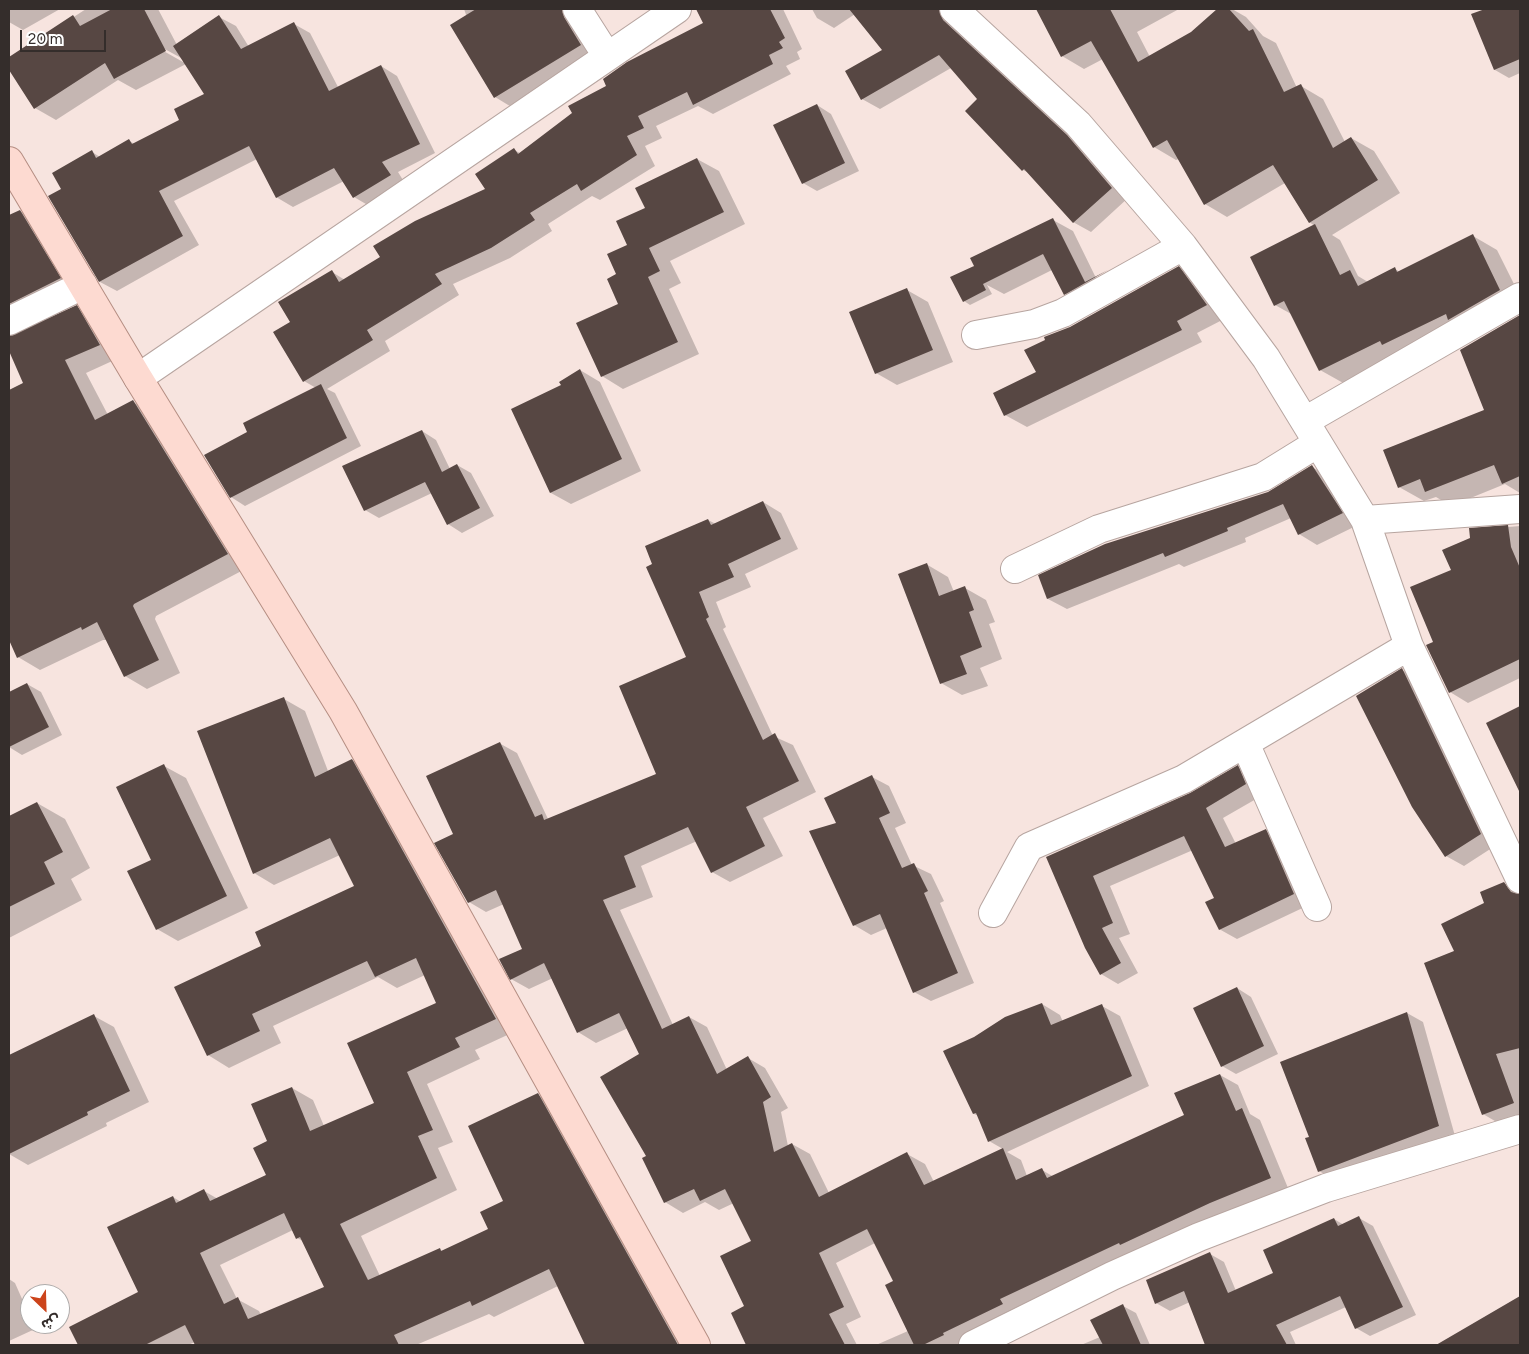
<!DOCTYPE html>
<meta charset="utf-8">
<style>
body{margin:0}
#map{position:relative;width:1529px;height:1354px;overflow:hidden;background:#f7e4df;font-family:Figtree,"Noto Sans Arabic",sans-serif}
canvas{display:block}
.frame{position:absolute;inset:0;border:10px solid #342d2b;pointer-events:none}
.north{position:absolute;left:20px;top:1284px;width:50px;height:50px;box-sizing:border-box;background:#fff;border:1px solid #aeabaa;border-radius:50%;rotate:156deg;font-size:14px;font-weight:700;line-height:20px;text-align:center;color:#342d2b}
.north::after{content:'';display:block;margin:auto;width:18px;height:22px;background:#cc441b;clip-path:polygon(50% 0,100% 100%,50% 72%,0 100%)}
.scale{position:absolute;left:20px;top:30px;width:86px;height:22px;box-sizing:border-box;border:2px solid #342d2b;border-top:0;padding-left:6px;font-size:15px;line-height:18px;white-space:nowrap;color:#342d2b;-webkit-text-stroke:4px #fff;paint-order:stroke}
</style>
<div id="map">
<canvas width="1529" height="1354"></canvas>
<div class="frame"></div>
<div class="north">ش</div>
<div class="scale">20 m</div>
</div>
<script>
const ctx = document.querySelector('canvas').getContext('2d');
ctx.lineJoin = 'round';
function paint(path, color) { ctx.fillStyle = color; ctx.fill(path, 'evenodd'); }
const toPath = rows => new Path2D(rows.map(r => 'M' + r).join(''));
function trace(path, color, width, dash) { ctx.strokeStyle = color; ctx.lineWidth = width; ctx.lineCap = dash ? 'butt' : 'round'; ctx.setLineDash(dash || []); ctx.stroke(path); }
const shadow = toPath([
 [9,9,60,9,23,30,9,22],
 [86,9,158,9,177,45,219,17,236,26,249,47,294,24,310,33,338,87,381,66,397,76,435,153,398,172,406,185,371,207,354,197,344,181,293,207,276,197,257,159,174,201,199,245,117,291,100,282,50,196,63,189,92,152,100,157,129,141,135,144,181,121,206,95,186,64,136,90,118,80,56,120,35,108,9,68,9,59],
 [161,47,183,59,183,62,160,49],
 [464,9,589,9,604,58,518,111,495,97],
 [697,9,783,9,802,49,797,52,800,59,786,66,791,74,713,114,698,106,656,126,662,138,645,146,655,166,600,200,592,196,548,224,552,231,510,258,453,284,459,295,385,341,390,351,327,389,335,393,361,446,245,506,231,497,249,433,316,388,304,381,291,323,332,272,345,280,487,189,514,150,520,153,608,87,704,23],
 [812,9,954,9,1084,146,1128,198,1091,232,1073,222,1031,174,1023,170,979,99,951,68,880,109,862,99,884,50,855,14,834,28,817,18],
 [1037,9,1179,9,1137,32,1150,57,1191,33,1219,9,1232,9,1246,17,1263,36,1276,43,1297,88,1301,86,1323,99,1345,142,1351,138,1374,151,1400,193,1332,235,1340,240,1358,276,1368,282,1395,269,1400,272,1473,236,1497,250,1520,296,1345,384,1320,370,1293,315,1275,305,1315,226,1309,222,1285,183,1227,217,1205,204,1179,159,1176,160,1154,147,1103,59,1084,69,1062,56],
 [1488,9,1520,9,1520,73,1509,78,1495,70,1472,15],
 [817,105,831,114,859,171,817,191,803,183],
 [697,159,719,171,745,224,670,261,681,283,669,289,699,354,623,389,602,376,620,305,618,275,629,245,647,208],
 [20,211,42,224,82,291,24,319,16,336,77,307,99,320,121,357,86,373,108,415,133,402,156,415,249,567,156,616,155,619,180,673,147,689,125,676,107,640,103,640,40,670,18,657,9,638,9,391,24,383,9,348,9,217],
 [1053,220,1073,231,1096,278,1108,272,1126,282,1084,305,1065,294,1052,270,1004,294,987,285,992,294,970,305,964,301,974,267],
 [1179,268,1200,280,1228,317,1197,333,1202,342,1027,427,1005,415,1071,328],
 [907,290,928,302,953,362,897,385,876,373],
 [1520,315,1520,493,1505,484,1451,506,1436,497,1424,501,1399,487,1486,411,1462,350],
 [580,370,600,382,641,471,571,504,551,493,512,410,563,385],
 [422,431,436,440,450,469,457,465,471,473,494,516,462,533,448,524,432,493,379,518,365,510],
 [1312,467,1330,477,1360,524,1317,545,1299,534,1291,518,1245,538,1246,542,1184,567,1179,564,1067,609,1048,599,1039,576,1268,493],
 [763,502,781,513,798,549,745,574,751,587,716,602,726,627,723,629,773,736,793,745,816,792,763,818,783,856,730,882,712,872,697,841,641,866,653,897,620,910,673,1025,689,1017,707,1027,727,1070,748,1058,765,1068,788,1108,781,1112,788,1146,792,1144,810,1154,829,1193,907,1154,925,1164,934,1182,1003,1149,989,1141,979,1116,974,1114,1042,1004,1060,1015,1063,1022,1102,1006,1120,1016,1149,1086,1007,1152,1021,1160,1027,1176,1042,1170,1054,1177,1185,1116,1220,1075,1238,1085,1250,1114,1260,1120,1288,1188,961,1345,876,1345,908,1331,895,1282,875,1243,836,1263,861,1317,846,1324,857,1345,748,1345,732,1313,746,1307,752,1241,734,1203,719,1210,705,1202,683,1213,665,1202,644,1158,647,1157,640,1054,628,1028,596,1043,578,1032,553,978,529,989,511,979,524,949,504,904,486,912,469,902,454,835,499,743,517,753,548,819,658,774,687,658,654,564,708,520,716,524],
 [1520,526,1520,678,1468,703,1450,692,1435,642,1453,571,1471,538,1471,530],
 [926,564,948,577,954,592,965,588,986,600,995,622,989,624,1002,659,980,668,988,686,962,695,941,683],
 [1402,670,1420,680,1498,844,1464,866,1446,856],
 [27,684,41,692,62,735,22,755,9,747,9,693],
 [284,699,305,711,328,771,352,760,372,772,516,1031,475,1050,480,1059,427,1084,453,1142,438,1148,457,1190,361,1236,380,1276,440,1249,443,1252,490,1230,504,1202,538,1095,559,1107,692,1345,586,1345,558,1286,494,1317,489,1314,416,1345,196,1345,195,1342,188,1345,80,1345,71,1328,140,1293,173,1197,181,1202,204,1191,218,1199,267,1175,268,1142,292,1088,313,1100,324,1126,376,1103,438,1004,425,975,397,988,378,977,273,1026,281,1043,229,1068,208,1055,263,946,355,887,340,855,274,885,254,873],
 [293,1230,297,1238,303,1241,325,1287,261,1315,259,1311,237,1299,220,1265],
 [1520,708,1520,790,1488,723],
 [164,766,186,778,248,908,178,941,157,929,152,860],
 [1238,767,1256,777,1263,795,1223,818,1236,844,1265,830,1283,840,1311,904,1237,939,1219,929,1216,899,1193,850,1110,886,1130,934,1119,938,1138,973,1118,984,1101,974,1048,857,1191,794],
 [872,777,889,786,906,823,895,828,912,865,931,874,944,901,940,903,974,983,931,1001,914,992,887,928,871,935,854,925,838,823],
 [37,803,65,819,90,868,71,879,82,900,9,938,9,818],
 [1504,883,1520,893,1520,1117,1500,1124,1483,1114,1455,952,1486,904],
 [1237,988,1251,997,1278,1054,1236,1074,1222,1066],
 [1407,1013,1423,1022,1455,1136,1336,1181,1319,1171,1311,1137],
 [94,1016,114,1027,149,1102,106,1123,107,1126,28,1165,9,1154,9,1057],
 [1359,1218,1373,1226,1416,1315,1370,1336,1356,1328,1346,1307,1290,1332,1296,1345,1208,1345,1190,1302,1170,1311,1156,1303,1210,1254,1224,1262,1236,1291,1275,1274,1334,1219,1344,1225],
 [9,1279,15,1283,30,1317,30,1324,33,1324,35,1329,9,1341],
 [1520,1298,1520,1345,1444,1345,1450,1343,1448,1340],
 [1123,1306,1136,1313,1150,1345,1081,1345,1100,1337]
]);
const building = toPath([
 [112,9,144,9,166,51,114,79,105,63,34,109,9,70,9,57,73,15,80,26],
 [476,9,562,9,564,17,581,45,494,98,450,25],
 [696,9,770,9,785,38,779,42,783,48,769,55,773,64,693,105,687,92,638,116,644,128,627,136,637,155,581,191,577,184,530,213,535,220,491,248,435,274,442,284,367,330,373,340,303,382,273,332,290,322,278,302,332,270,339,282,380,257,373,246,415,221,485,189,475,174,514,148,518,154,572,113,568,106,606,86,603,79,627,62,703,23],
 [849,9,939,9,943,20,1067,135,1112,188,1073,223,1024,169,1022,171,965,111,977,99,939,55,861,100,845,71,882,50],
 [1036,9,1110,9,1138,62,1191,32,1217,9,1229,9,1249,31,1253,29,1284,92,1301,84,1333,148,1351,137,1378,180,1309,223,1273,165,1204,205,1167,140,1153,148,1091,41,1061,57],
 [1485,9,1520,9,1520,59,1494,70,1471,14],
 [219,15,241,49,294,22,329,91,381,65,420,144,382,162,391,175,353,198,334,168,276,198,249,146,159,191,183,236,99,282,48,196,61,189,52,173,92,150,96,158,129,139,132,144,179,120,174,109,204,94,173,46],
 [817,104,845,163,802,184,773,125],
 [697,158,724,212,649,248,660,271,648,277,678,342,601,377,576,323,618,304,607,279,616,274,607,254,627,245,616,221,645,208,635,188],
 [20,210,61,278,9,304,9,215],
 [1053,218,1085,282,1108,270,1064,295,1043,254,983,284,970,258],
 [1315,224,1340,275,1350,270,1358,286,1395,267,1397,272,1473,234,1500,290,1448,320,1446,314,1382,345,1380,341,1319,371,1284,301,1274,306,1250,257],
 [974,266,986,290,963,302,950,277],
 [1179,266,1207,305,1177,321,1182,330,1004,416,993,393,1036,372,1024,350,1045,340,1044,337,1070,327],
 [907,288,933,350,875,374,849,312],
 [77,305,100,345,65,360,95,420,133,400,228,554,134,604,133,606,159,660,124,677,97,622,82,630,81,627,17,658,9,640,9,390,23,383,9,351,9,336],
 [1520,315,1520,476,1502,484,1494,465,1425,492,1420,479,1398,488,1383,450,1484,410,1460,350],
 [580,369,622,459,550,493,511,409,561,385,559,382],
 [321,384,347,438,230,498,204,455,247,432,243,423],
 [422,430,442,472,457,464,480,508,447,525,425,482,364,511,342,466],
 [1312,465,1343,513,1298,535,1283,504,1227,528,1228,531,1165,557,1163,553,1047,599,1038,575,1105,544,1268,492],
 [763,501,781,539,728,564,734,577,699,592,709,617,706,619,763,740,775,733,799,781,746,807,765,846,711,873,688,827,624,856,636,887,603,900,662,1029,689,1016,717,1074,748,1056,771,1097,763,1102,774,1152,792,1143,819,1197,907,1152,924,1185,1003,1148,1016,1180,1042,1168,1047,1178,1184,1115,1174,1093,1220,1074,1236,1111,1242,1108,1271,1178,1210,1203,1120,1245,1119,1243,1000,1299,1003,1304,943,1333,944,1335,923,1345,914,1345,885,1285,893,1281,867,1229,819,1253,844,1307,829,1314,845,1345,746,1345,731,1313,744,1306,720,1256,751,1241,725,1189,700,1201,694,1189,664,1203,642,1158,646,1156,600,1077,639,1054,619,1013,577,1033,544,963,510,980,499,959,522,949,496,890,468,903,434,843,453,834,426,776,500,742,535,817,542,814,544,820,656,774,619,686,686,657,646,567,652,564,645,546,708,519,711,525],
 [1508,525,1511,547,1520,568,1520,659,1449,693,1426,645,1433,642,1410,587,1451,570,1442,550,1470,538,1469,528],
 [927,563,939,596,965,586,974,610,969,612,982,647,960,656,967,674,940,684,898,574],
 [1402,668,1481,834,1445,857,1412,807,1356,696],
 [27,683,49,727,9,747,9,692],
 [284,697,315,777,352,759,496,1019,455,1038,460,1047,407,1072,433,1130,418,1136,437,1178,340,1224,368,1280,440,1248,441,1251,488,1229,480,1212,503,1201,468,1126,538,1093,678,1345,585,1345,549,1269,472,1306,470,1301,394,1335,399,1345,195,1345,185,1325,145,1345,78,1345,69,1327,138,1292,107,1227,173,1196,176,1203,204,1189,210,1201,266,1175,253,1148,267,1141,251,1104,292,1087,310,1131,374,1103,347,1043,436,1003,416,958,375,977,367,961,252,1014,260,1031,207,1056,174,987,261,946,255,932,354,886,330,838,253,874,197,731],
 [284,1213,296,1239,300,1237,324,1287,248,1319,238,1297,224,1304,200,1253],
 [1520,706,1520,793,1486,723],
 [164,764,227,896,156,930,127,871,151,860,116,787],
 [1238,765,1246,784,1206,808,1225,847,1266,829,1294,894,1219,930,1205,902,1214,898,1184,836,1093,876,1113,923,1102,928,1121,963,1100,975,1085,948,1046,857,1190,793],
 [872,775,890,813,879,818,902,868,914,863,928,891,924,893,958,973,913,993,880,914,853,926,809,831,836,823,824,798],
 [37,802,63,852,44,862,55,884,9,907,9,816],
 [1504,882,1511,892,1520,894,1520,1048,1496,1054,1514,1103,1482,1115,1424,963,1454,951,1441,924,1484,903,1480,892],
 [1237,987,1264,1046,1221,1067,1193,1008],
 [1042,1003,1051,1025,1102,1004,1132,1076,988,1142,976,1113,973,1114,943,1051,974,1037,1005,1017],
 [1407,1012,1439,1126,1318,1172,1305,1138,1309,1137,1280,1062],
 [94,1014,130,1091,87,1112,88,1115,9,1154,9,1055],
 [1359,1216,1403,1307,1355,1329,1340,1296,1276,1325,1287,1345,1205,1345,1184,1291,1155,1304,1146,1280,1210,1252,1228,1293,1273,1273,1263,1250,1334,1218,1338,1226],
 [1520,1296,1520,1345,1436,1345],
 [1123,1304,1141,1345,1103,1345,1090,1320]
]);
const minor = toPath([
 [577,9,607,56],
 [954,9,1078,124,1183,246,1266,358,1365,520,1409,646,1520,879],
 [9,321,83,285],
 [976,335,1034,324,1063,313,1183,246],
 [138,378,677,9],
 [1305,421,1520,297],
 [1365,520,1520,509],
 [1015,569,1099,529,1263,477,1318,443],
 [1245,743,1317,907],
 [993,913,1029,847,1184,779,1409,646],
 [973,1345,1112,1276,1199,1237,1326,1188,1520,1129]
]);
const major = toPath([
 [9,161,138,378,343,711,696,1345]
]);
paint(shadow, '#0003');
paint(building, '#574743');
trace(minor, '#b7a5a0', 30);
trace(major, '#b58e83', 30);
trace(minor, '#fff', 28);
trace(major, '#fddad1', 28);
</script>
